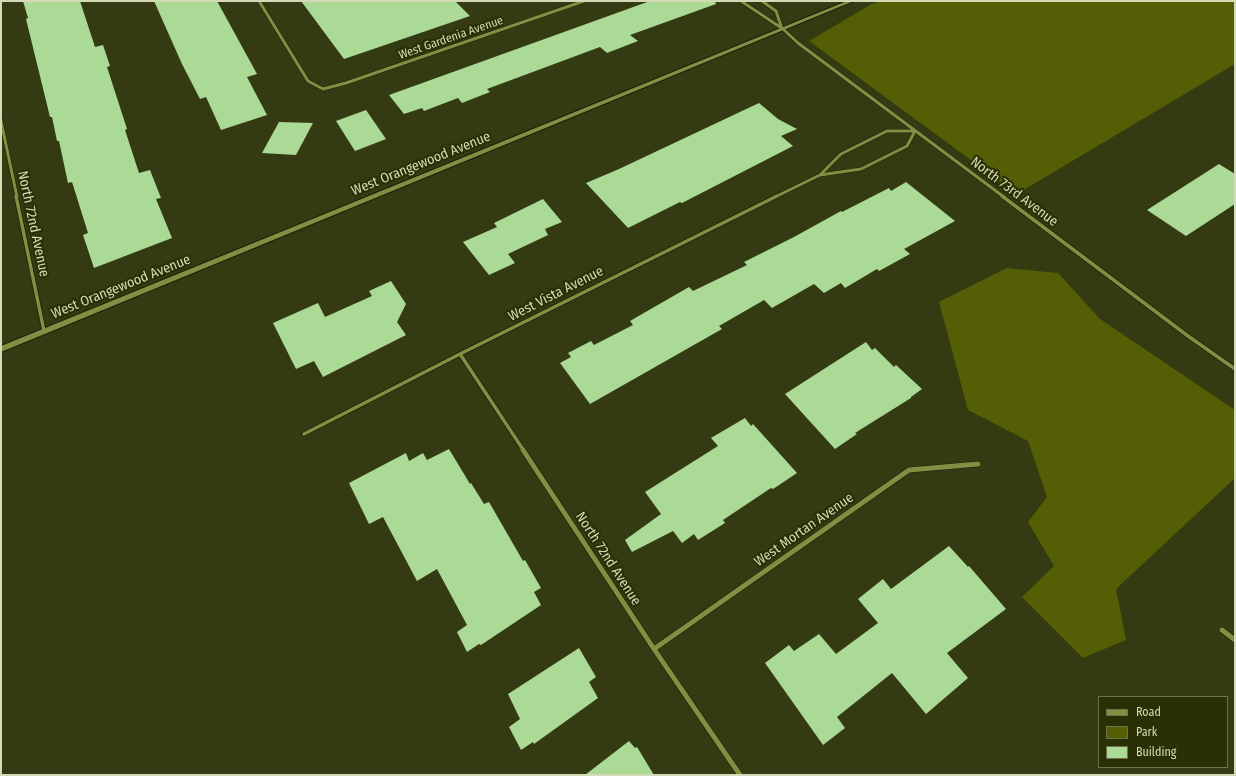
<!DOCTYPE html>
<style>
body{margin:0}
#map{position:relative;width:1236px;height:776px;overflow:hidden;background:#343a12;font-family:"Fira Sans Condensed",sans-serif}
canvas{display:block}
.frame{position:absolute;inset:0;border:2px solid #d3dab5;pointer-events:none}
.legend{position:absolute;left:1098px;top:696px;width:130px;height:72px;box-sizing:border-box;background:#2a2f06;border:1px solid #6e734c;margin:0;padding:5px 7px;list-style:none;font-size:12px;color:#d3dab5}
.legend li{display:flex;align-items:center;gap:8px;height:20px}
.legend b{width:20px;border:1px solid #6e734c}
</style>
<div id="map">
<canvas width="1236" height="776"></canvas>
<div class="frame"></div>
<ul class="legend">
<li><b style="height:5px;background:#838e43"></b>Road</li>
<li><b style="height:11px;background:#545e05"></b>Park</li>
<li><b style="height:11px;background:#abda96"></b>Building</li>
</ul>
</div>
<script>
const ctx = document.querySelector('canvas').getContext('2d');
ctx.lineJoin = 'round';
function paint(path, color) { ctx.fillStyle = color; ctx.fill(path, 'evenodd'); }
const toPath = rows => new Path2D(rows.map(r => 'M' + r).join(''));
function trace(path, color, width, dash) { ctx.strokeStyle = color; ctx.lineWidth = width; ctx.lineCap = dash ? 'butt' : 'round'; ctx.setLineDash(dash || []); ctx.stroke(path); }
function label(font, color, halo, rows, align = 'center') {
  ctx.font = font + ' "Fira Sans Condensed",sans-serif'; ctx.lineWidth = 4; ctx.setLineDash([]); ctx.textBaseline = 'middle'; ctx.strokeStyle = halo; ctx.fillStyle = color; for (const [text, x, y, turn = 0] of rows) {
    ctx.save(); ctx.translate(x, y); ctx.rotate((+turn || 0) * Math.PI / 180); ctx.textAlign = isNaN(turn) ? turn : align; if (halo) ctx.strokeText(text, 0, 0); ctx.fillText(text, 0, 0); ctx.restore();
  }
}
const green = toPath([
 [880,1,1235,1,1235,64,1017,194,809,41,870,5],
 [1007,268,1058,273,1100,319,1235,410,1235,478,1116,589,1126,640,1083,658,1022,597,1054,566,1028,522,1047,497,1028,441,968,410,939,302]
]);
const building = toPath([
 [23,1,80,1,95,47,103,45,110,66,107,67,127,129,125,130,139,173,150,170,161,198,156,199,172,238,94,268,83,235,88,233,72,182,68,183,59,141,57,141,52,117,50,117,26,19,28,18],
 [154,1,217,1,257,74,247,77,267,115,221,130,206,97,200,99,182,64],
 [301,1,455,1,470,16,344,59],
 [650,1,715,1,716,4,630,35,638,41,607,53,600,47,487,89,490,92,462,103,458,98,424,111,422,108,404,114,389,95],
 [759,103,778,119,797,129,781,136,793,146,682,203,680,202,628,228,586,183,619,169],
 [366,110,386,139,355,151,336,121],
 [279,122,313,123,296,155,262,153],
 [1219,164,1235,174,1235,204,1186,236,1147,210],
 [906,182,955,221,904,249,910,254,879,271,877,269,845,288,841,283,824,293,814,284,772,308,764,300,719,326,722,329,590,404,560,363,571,357,568,353,591,341,594,345,633,325,630,321,689,287,693,291,747,265,744,262,794,237,841,211,842,212,889,188,891,191],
 [543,199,562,222,545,229,548,235,508,254,515,263,489,275,463,242,497,227,494,223],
 [391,281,406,304,397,322,406,335,323,377,314,361,296,369,273,323,318,303,325,317,372,296,369,291],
 [866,342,872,350,875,348,894,367,896,365,922,389,911,397,911,398,855,433,857,434,835,449,785,394],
 [745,418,751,426,753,424,797,473,773,489,771,488,723,520,725,523,698,540,694,534,682,543,673,531,632,552,625,540,661,514,645,492,718,446,711,438],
 [449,449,470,484,471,483,484,504,489,502,523,561,525,560,541,588,534,592,541,605,481,645,479,644,467,652,457,632,467,625,437,569,417,581,383,517,369,524,349,483,406,453,409,461,423,453,427,460],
 [949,546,968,567,969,566,1006,609,947,653,968,678,926,714,892,673,837,717,845,728,823,745,765,663,789,645,794,651,819,634,836,654,878,623,858,599,883,579,891,589],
 [579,648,596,677,589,682,598,698,534,744,533,742,521,750,509,727,520,719,508,694],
 [629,741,635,748,637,747,654,775,585,775]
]);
const streetFar2 = toPath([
 [259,1,308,81,323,89,346,83,584,1],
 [741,1,783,29,798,43,1004,197],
 [762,1,776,11,782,29],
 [1,121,17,197],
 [820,175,861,169,907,146,915,131],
 [775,197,820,175,841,154,887,131,915,131]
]);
const streetFar1 = toPath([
 [16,196,44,331],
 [1002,196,1188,336,1235,369],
 [460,354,524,451],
 [304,434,460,354,777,196]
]);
const street = toPath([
 [523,450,654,649,740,775],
 [1222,630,1235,640],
 [654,649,909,470,978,464]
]);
const secondary = toPath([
 [847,1,854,1,1,352,1,346,847,1]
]);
const farStreetnames = [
 ["West Gardenia Avenue",451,38,-19]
];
const streetNames = [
 ["West Orangewood Avenue",421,164,-22],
 ["North 73rd Avenue",1014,192,37],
 ["North 72nd Avenue",33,224,78],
 ["West Orangewood Avenue",121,287,-22],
 ["West Vista Avenue",556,294,-27],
 ["West Mortan Avenue",804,530,-35],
 ["North 72nd Avenue",608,559,57]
];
paint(green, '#545e05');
paint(building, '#abda96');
trace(streetFar2, '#1c2008', 4);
trace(streetFar1, '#1c2008', 5);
trace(street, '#1c2008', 6);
trace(secondary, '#1c2008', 2);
trace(streetFar2, '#838e43', 3);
trace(streetFar1, '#838e43', 3.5);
trace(street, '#838e43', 5);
paint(secondary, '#838e43');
label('12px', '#d3dab5', '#2a2f06', farStreetnames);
label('14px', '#d3dab5', '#2a2f06', streetNames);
</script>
